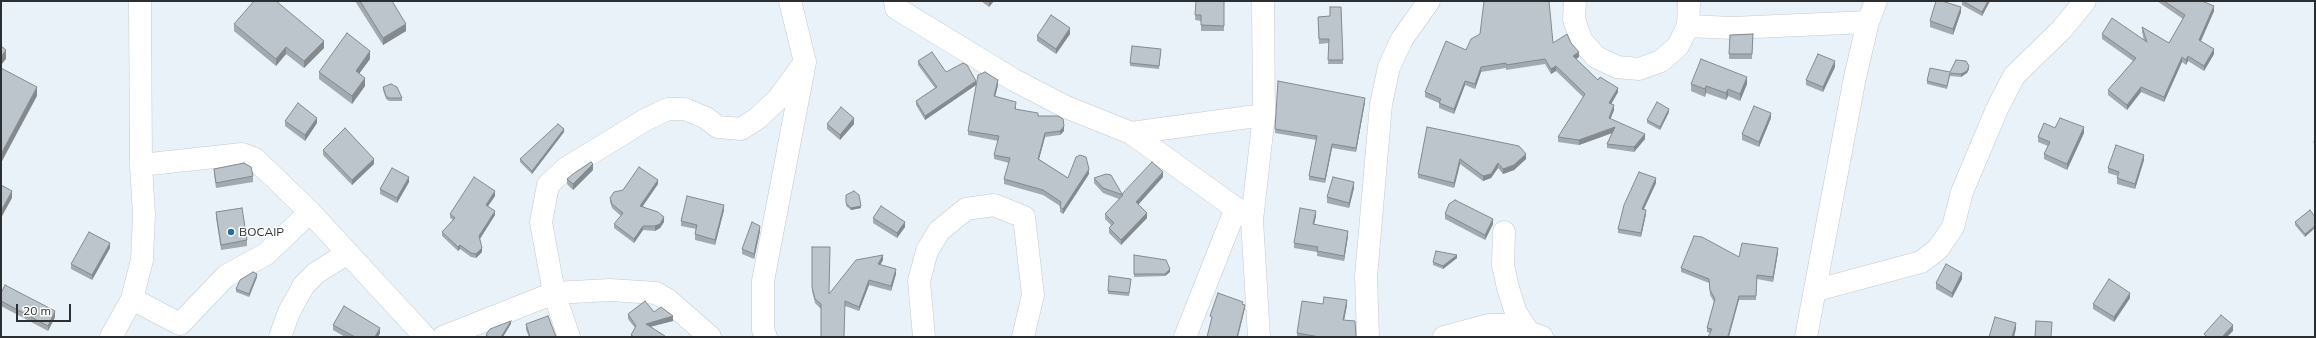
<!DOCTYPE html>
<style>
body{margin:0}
#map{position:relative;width:2316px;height:338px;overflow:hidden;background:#e9f2f8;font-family:Mulish,sans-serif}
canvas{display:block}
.frame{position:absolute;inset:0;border:2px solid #2c2f32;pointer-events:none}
.scale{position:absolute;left:16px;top:304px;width:55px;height:18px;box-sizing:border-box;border:2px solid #2c2f32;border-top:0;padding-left:5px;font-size:12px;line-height:14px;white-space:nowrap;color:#2c2f32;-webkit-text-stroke:3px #fff;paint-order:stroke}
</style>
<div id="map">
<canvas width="2316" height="338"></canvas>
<div class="frame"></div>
<div class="scale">20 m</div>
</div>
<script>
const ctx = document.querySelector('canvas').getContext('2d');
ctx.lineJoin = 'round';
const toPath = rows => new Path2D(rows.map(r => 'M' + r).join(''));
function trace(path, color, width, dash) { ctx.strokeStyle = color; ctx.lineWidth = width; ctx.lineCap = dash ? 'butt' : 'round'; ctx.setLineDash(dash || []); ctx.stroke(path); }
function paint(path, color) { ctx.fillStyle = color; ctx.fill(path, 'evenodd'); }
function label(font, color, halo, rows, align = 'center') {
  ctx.font = font + ' Mulish,sans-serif'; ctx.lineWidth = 3; ctx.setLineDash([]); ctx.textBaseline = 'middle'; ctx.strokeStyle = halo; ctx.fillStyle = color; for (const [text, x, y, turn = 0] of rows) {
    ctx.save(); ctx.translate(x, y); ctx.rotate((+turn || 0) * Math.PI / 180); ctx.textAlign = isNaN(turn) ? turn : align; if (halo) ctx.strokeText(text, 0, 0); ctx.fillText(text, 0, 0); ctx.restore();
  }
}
const minor = toPath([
 [895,1,896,8,1014,80,1066,107,1131,133,1252,220],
 [1575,1,1574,19,1581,40,1596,57,1617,67,1639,69,1661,61,1678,46,1688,26,1689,1],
 [1688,26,1732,28,1868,22],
 [1131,133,1264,115],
 [141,165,242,154,255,159,310,212,425,337],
 [1504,232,1503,265,1508,288,1516,313,1527,330],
 [1817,290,1921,262,1938,249,1953,227,1962,192,1997,109,2014,76,2062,29,2085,1],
 [132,299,180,324,226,276,266,254,310,212],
 [111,337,132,299,142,260,144,215,141,165,140,1],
 [280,337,289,312,304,285,316,273,348,253],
 [443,337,554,293,610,290,656,293,668,300,710,337],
 [569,337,554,293,541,222,548,185,565,169,645,120,668,109,685,109,706,118,718,127,741,129,758,118,778,99,805,62],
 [766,337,763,330,763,281,805,62,790,1],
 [924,337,919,281,927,251,939,231,966,209,994,205,1024,217,1033,295,1023,337],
 [1185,337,1236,208],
 [1259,337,1252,220,1264,115,1263,1],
 [1368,337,1366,277,1381,104,1389,67,1402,39,1429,1],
 [1444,337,1488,325,1509,325,1542,337],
 [1806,337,1855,77,1868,22,1876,1]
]);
const wall = toPath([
 [355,1,392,1,406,31,383,45],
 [981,1,994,1,989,7],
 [1196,1,1224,1,1224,31,1201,31,1201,21,1195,20],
 [1962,1,1990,1,1982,16,1962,5],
 [2157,1,2202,1,2214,11,2201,41,2214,54,2204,71,2188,61,2186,65,2182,62,2164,102,2141,92,2127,110,2108,95,2108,90,2133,61,2102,39,2102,34,2144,41,2142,32,2142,27,2169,43,2183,19],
 [1341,7,1343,64,1328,64,1329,43,1319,44,1318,17,1330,16],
 [1961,12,1953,35,1930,27,1930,21],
 [234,24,324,48,304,68,286,54,276,66,234,31],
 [1070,34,1056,54,1037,41,1037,36],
 [1753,34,1752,59,1729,59,1730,35],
 [1553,43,1571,43,1579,57,1576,59,1598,80,1618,92,1611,104,1614,110,1610,119,1645,139,1634,152,1607,148,1607,144,1612,133,1579,145,1558,142,1558,137,1583,97,1556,71,1551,74,1545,64,1506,70,1506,68,1481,72,1475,89,1465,85,1454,114,1439,108,1439,103,1425,97,1425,92,1466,50],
 [1161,52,1159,69,1130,66,1130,63],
 [370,59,359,73,365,86,352,104,319,79,319,72],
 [918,61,946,72,976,85,925,120,916,105,916,101,935,88,918,65],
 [1835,67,1823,92,1806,85,1806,80],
 [1969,69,1967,73,1961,77,1950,76,1947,89,1927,84,1927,81,1950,72],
 [1691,84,1747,84,1740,101,1728,96,1726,100,1706,93,1705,97,1691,91],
 [998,85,995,97,1016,107,1016,110,1038,116,1064,131,1060,135,1045,137,1039,159,1068,178,1089,174,1063,214,1060,212,1060,206,1043,195,1004,184,1004,179,1009,163,994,159,994,155,998,141,968,135,968,131],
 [383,87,402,98,402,101,389,101,386,99,383,90],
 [1365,102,1356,152,1332,148,1325,183,1309,180,1309,176,1316,140,1275,133,1275,129],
 [1669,112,1660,130,1647,123,1647,120],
 [1771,118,1759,147,1742,140,1742,134],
 [285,121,317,123,305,141,285,126],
 [827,124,854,124,840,140,827,129],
 [1427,127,1526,159,1514,170,1503,174,1498,168,1491,178,1483,181,1460,164,1454,188,1418,178,1418,174],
 [2055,128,2084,133,2067,170,2044,159,2044,154,2048,146,2038,142,2038,137],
 [564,132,532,174,520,162,520,159],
 [323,150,374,164,352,185,323,155],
 [2144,160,2135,189,2117,184,2117,178,2118,176,2108,173,2108,168],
 [214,169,253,176,253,182,216,188,214,174],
 [593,170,573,190,567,184,567,179],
 [1163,177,1138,205,1147,218,1121,245,1109,233,1109,228,1111,225,1105,219,1105,214,1119,199,1103,193,1094,183,1094,178,1122,194],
 [409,182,397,203,380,194,380,189],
 [1656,183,1644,209,1646,214,1641,237,1618,233,1618,229],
 [658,184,643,206,664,222,660,228,655,231,643,230,634,243,614,228,614,224,621,216,612,208,610,202,610,198],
 [1354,188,1349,208,1327,203,1327,197],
 [846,195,861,208,851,210,846,206],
 [495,196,488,206,495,215,480,239,482,252,476,258,471,257,460,249,458,251,442,236,442,232,453,220,450,218,450,214],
 [724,210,715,245,695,240,695,234,696,229,681,226,681,221],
 [2310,210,2305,237,2295,225,2295,222],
 [216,212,247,240,247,246,221,250,216,218],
 [1445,214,1493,224,1485,240,1445,219],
 [1316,216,1314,224,1348,236,1344,261,1317,256,1317,252,1294,248,1294,243],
 [873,218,905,227,897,238,873,223],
 [760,231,754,259,742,254,742,249],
 [812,247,829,294,883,260,880,265,896,274,891,291,869,285,859,311,845,306,821,309,815,303,812,291],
 [110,248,92,280,71,269,71,264],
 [1778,252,1773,282,1757,279,1756,300,1739,300,1710,333,1707,332,1707,328,1714,302,1710,295,1709,283,1681,272,1681,268],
 [1134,255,1170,272,1165,276,1134,277],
 [1457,258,1443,269,1433,265,1433,262],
 [257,277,249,297,236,292,236,289],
 [1131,279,1129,296,1108,294,1108,291],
 [1962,279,1952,298,1936,289,1936,283],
 [1,293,55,317,48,331,1,306],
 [2130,298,2114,322,2093,309,2093,304],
 [1323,304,1347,305,1344,321,1356,337,1297,337,1297,333],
 [654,312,673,321,650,326,665,337,631,337,631,335,635,328,628,319,628,314],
 [526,324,556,337,529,337,526,330],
 [333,325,380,333,378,337,345,337,333,330]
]);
const shadedWall = toPath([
 [990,1,994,1,989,7,989,3],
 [1988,1,1990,1,1982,16,1982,12],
 [2214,6,2214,11,2199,45,2199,40],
 [1961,7,1961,12,1953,35,1953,29],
 [406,24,406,31,383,45,383,38],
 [1070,28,1070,34,1056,54,1056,49],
 [324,41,324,48,304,68,304,61],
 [286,47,286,54,276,66,276,59],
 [2214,49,2214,54,2204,71,2204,66],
 [6,50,6,59,1,65,1,57],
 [370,51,370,59,356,78,356,71],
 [1579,52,1579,57,1573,61,1573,56],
 [2188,56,2188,61,2186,65,2186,60],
 [2182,57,2182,62,2164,102,2164,97],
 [1835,61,1835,67,1823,92,1823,87],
 [1556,66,1556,71,1551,74,1551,69],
 [1969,66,1969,69,1967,73,1961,77,1961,74],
 [1481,67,1481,72,1475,89,1475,84],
 [1747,77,1747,84,1740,101,1740,94],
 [365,78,365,86,352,104,352,96],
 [998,80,998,85,994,101,994,96],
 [976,81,976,85,925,120,925,116],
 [1465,81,1465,85,1454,114,1454,109],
 [1706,86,1706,93,1705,97,1705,89],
 [37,87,37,96,1,163,1,154],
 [2141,87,2141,92,2127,110,2127,105],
 [1618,88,1618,92,1609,108,1609,103],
 [1728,89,1728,96,1726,100,1726,93],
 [1365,98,1365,102,1356,152,1356,148],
 [1614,105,1614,110,1609,123,1609,118],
 [1669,109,1669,112,1660,130,1660,127],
 [1771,113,1771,118,1759,147,1759,142],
 [317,118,317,123,305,141,305,135],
 [854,118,854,124,840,140,840,135],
 [1064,126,1064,131,1060,135,1060,131],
 [1615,127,1615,132,1579,145,1579,140],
 [2084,127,2084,133,2067,170,2067,164],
 [564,129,564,132,532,174,532,171],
 [1045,133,1045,137,1038,163,1038,159],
 [1645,134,1645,139,1634,152,1634,147],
 [1332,144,1332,148,1325,183,1325,179],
 [1526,154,1526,159,1514,170,1503,174,1503,169],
 [2144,155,2144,160,2135,189,2135,184],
 [374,159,374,164,352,185,352,180],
 [1460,159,1460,164,1454,188,1454,183],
 [1498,163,1498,168,1491,178,1483,181,1483,176],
 [593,164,593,170,573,190,573,184],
 [1089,169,1089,174,1063,214,1063,209],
 [1163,172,1163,177,1136,207,1136,202],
 [409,177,409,182,397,203,397,198],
 [1656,178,1656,183,1642,213,1642,209],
 [658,180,658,184,640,210,640,206],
 [1354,182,1354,188,1349,208,1349,203],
 [12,191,12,198,1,218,1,211],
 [495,191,495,196,486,209,486,205],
 [724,205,724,210,715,245,715,240],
 [861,206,861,208,851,210,851,208],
 [1646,210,1646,214,1641,237,1641,233],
 [495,211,495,215,479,240,479,236],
 [1316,211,1316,216,1313,229,1313,224],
 [1147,213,1147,218,1121,245,1121,240],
 [664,217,664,222,660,228,655,231,655,226],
 [1493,219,1493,224,1485,240,1485,235],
 [905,222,905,227,897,238,897,233],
 [643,226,643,230,634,243,634,239],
 [760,226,760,231,754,259,754,254],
 [2315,226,2315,228,2305,237,2305,234],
 [1348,231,1348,236,1344,261,1344,256],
 [110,243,110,248,92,280,92,275],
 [460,245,460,249,458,251,458,247],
 [482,248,482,252,476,258,476,254],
 [1778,248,1778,252,1773,282,1773,277],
 [883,255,883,260,878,269,878,264],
 [1457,255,1457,258,1443,269,1443,266],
 [896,269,896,274,891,291,891,286],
 [1170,269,1170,272,1165,276,1165,274],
 [1962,273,1962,279,1952,298,1952,293],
 [257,274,257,277,249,297,249,294],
 [869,280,869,285,859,311,859,307],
 [2130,293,2130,298,2114,322,2114,317],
 [1739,296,1739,300,1729,337,1728,337],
 [1347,300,1347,305,1343,325,1343,320],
 [1245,305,1245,308,1238,337,1237,337],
 [55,311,55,317,48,331,48,326],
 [673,316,673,321,646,328,646,324],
 [511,321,511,324,503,337,501,337],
 [2016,323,2016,329,2014,337,2012,337],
 [2233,325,2233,331,2227,337,2222,337],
 [380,328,380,333,378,337,375,337]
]);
const building = toPath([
 [254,1,276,1,324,41,304,61,286,47,276,59,234,24,254,1],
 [360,1,392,1,406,24,383,38,360,1],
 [1196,1,1224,1,1224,26,1201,25,1201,15,1195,15,1196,1],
 [1484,1,1549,1,1553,43,1567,34,1571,43,1579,52,1573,56,1598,80,1600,77,1618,88,1609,103,1614,105,1609,118,1645,134,1634,147,1607,144,1615,127,1579,140,1558,137,1585,94,1556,66,1551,69,1545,59,1506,65,1506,63,1481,67,1475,84,1465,81,1454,109,1439,103,1441,99,1425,92,1446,41,1466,50,1471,39,1480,34,1484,1],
 [1936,1,1942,1,1961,7,1953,29,1930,21,1936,1],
 [1963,1,1988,1,1982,12,1963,1],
 [2164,1,2202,1,2214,6,2199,40,2214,49,2204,66,2188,56,2186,60,2182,57,2164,97,2141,87,2127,105,2108,90,2136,58,2102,34,2112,18,2147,42,2142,27,2169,43,2185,15,2164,1],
 [1330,7,1341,7,1343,60,1328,60,1329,39,1319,39,1318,17,1330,16,1330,7],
 [1051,15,1070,28,1056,49,1037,36,1051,15],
 [347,33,370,51,356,71,365,78,352,96,319,72,347,33],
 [1753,34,1752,54,1729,54,1730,35,1753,34],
 [1,46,6,50,1,57,1,46],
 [1132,46,1161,49,1159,66,1130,63,1132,46],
 [932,52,946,72,963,63,967,65,976,81,925,116,916,101,937,87,918,61,932,52],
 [1818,54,1835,61,1823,87,1806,80,1818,54],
 [1701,59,1747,77,1740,94,1728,89,1726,93,1706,86,1705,89,1691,84,1701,59],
 [1956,60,1966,61,1969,66,1967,71,1961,74,1950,73,1947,86,1927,81,1930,68,1950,72,1956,60],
 [1,68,37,87,1,154,1,68],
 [985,72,998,80,994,96,1016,102,1015,109,1038,113,1038,116,1058,116,1063,119,1064,126,1060,131,1045,133,1038,159,1068,178,1076,157,1080,155,1086,157,1089,169,1063,209,1060,207,1061,202,1043,190,1004,179,1010,158,994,155,999,136,968,131,978,75,985,72],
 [1278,81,1365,98,1356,148,1332,144,1325,179,1309,176,1317,136,1275,129,1278,81],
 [391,84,397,87,402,98,389,98,386,96,383,87,391,84],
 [1657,102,1669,109,1660,127,1647,120,1657,102],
 [298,103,317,118,305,135,285,121,298,103],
 [1754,106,1771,113,1759,142,1742,134,1754,106],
 [841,107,854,118,840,135,827,124,841,107],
 [2060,118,2084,127,2067,164,2044,154,2050,142,2038,137,2044,123,2055,128,2060,118],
 [558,124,564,129,532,171,520,159,558,124],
 [1427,127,1519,146,1526,154,1514,165,1503,169,1498,163,1491,174,1483,176,1460,159,1454,183,1418,174,1427,127],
 [345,128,374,159,352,180,323,150,345,128],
 [2315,138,2315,145,2314,142,2315,138],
 [2116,145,2144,155,2135,184,2117,178,2119,172,2108,168,2116,145],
 [591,162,593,164,573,184,567,179,573,174,591,162],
 [1152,162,1163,172,1136,202,1147,213,1121,240,1109,228,1114,223,1105,214,1123,195,1103,188,1094,178,1106,174,1111,175,1122,194,1152,162],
 [244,163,251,167,253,176,216,183,214,169,244,163],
 [639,167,658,180,640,206,658,212,664,217,660,224,655,226,643,226,634,239,614,224,623,213,612,204,610,198,614,192,623,190,639,167],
 [392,168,409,177,397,198,380,189,392,168],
 [1639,172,1656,178,1642,209,1646,210,1641,233,1618,229,1624,205,1639,172],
 [474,177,495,191,486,205,495,211,479,236,482,248,476,254,471,253,460,245,458,247,442,232,455,218,450,214,474,177],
 [1333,177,1354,182,1349,203,1327,197,1333,177],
 [1,185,12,191,1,211,1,185],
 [854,191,859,195,861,206,851,208,846,203,846,195,854,191],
 [687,196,724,205,715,240,695,234,697,225,681,221,687,196],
 [1455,200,1493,219,1485,235,1445,214,1449,204,1455,200],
 [881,206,905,222,897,233,873,218,881,206],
 [242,208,247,240,221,245,216,212,242,208],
 [1300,208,1316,211,1313,224,1348,231,1344,256,1317,251,1318,247,1294,243,1300,208],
 [2310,210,2315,217,2315,226,2305,234,2295,222,2310,210],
 [752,222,760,226,754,254,742,249,752,222],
 [89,232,110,243,92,275,71,264,89,232],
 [1694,236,1702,237,1739,257,1742,243,1778,248,1773,277,1757,275,1756,296,1739,296,1728,336,1730,337,1708,337,1712,329,1707,328,1715,299,1710,290,1709,279,1681,268,1694,236],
 [812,247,830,247,829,294,856,260,883,255,878,264,896,269,891,286,869,280,859,307,845,301,844,337,821,337,821,304,815,299,812,287,812,247],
 [1436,251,1457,255,1443,266,1433,262,1436,251],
 [1134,255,1166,260,1170,269,1165,274,1134,274,1134,255],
 [1946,264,1962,273,1952,293,1936,283,1946,264],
 [253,272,257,274,249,294,236,289,240,280,253,272],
 [1109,276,1131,279,1129,293,1108,291,1109,276],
 [2109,279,2130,293,2114,317,2093,304,2109,279],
 [5,285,55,311,48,326,1,301,1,293,5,285],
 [1218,293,1243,302,1242,304,1245,305,1237,337,1207,337,1212,317,1210,316,1218,293],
 [1324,297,1347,300,1343,320,1355,321,1356,337,1320,337,1297,333,1302,301,1323,304,1324,297],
 [645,301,654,312,661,307,673,316,646,324,665,336,665,337,634,337,631,335,636,326,628,314,645,301],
 [344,306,380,328,375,337,355,337,333,325,344,306],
 [2221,315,2233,325,2222,337,2207,337,2204,334,2221,315],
 [548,316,556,337,530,337,526,324,548,316],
 [1995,317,2016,323,2012,337,1989,337,1995,317],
 [511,321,501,337,489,337,486,335,490,329,511,321],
 [2036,321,2052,322,2051,337,2035,337,2036,321]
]);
const markers = [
 [231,232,4,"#266fa3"]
];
const poiNames = [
 ["BOCAIP",239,232]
];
trace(minor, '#c2cad0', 23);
trace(minor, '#fff', 22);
paint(wall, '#a2a9af');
paint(shadedWall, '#848a8e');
paint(building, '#bcc5cb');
trace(building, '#848a8e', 1);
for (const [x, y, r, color] of markers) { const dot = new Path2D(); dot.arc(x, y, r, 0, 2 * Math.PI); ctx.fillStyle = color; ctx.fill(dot); trace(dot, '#fff', 1.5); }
label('12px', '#2c2f32', '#fff', poiNames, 'left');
</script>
